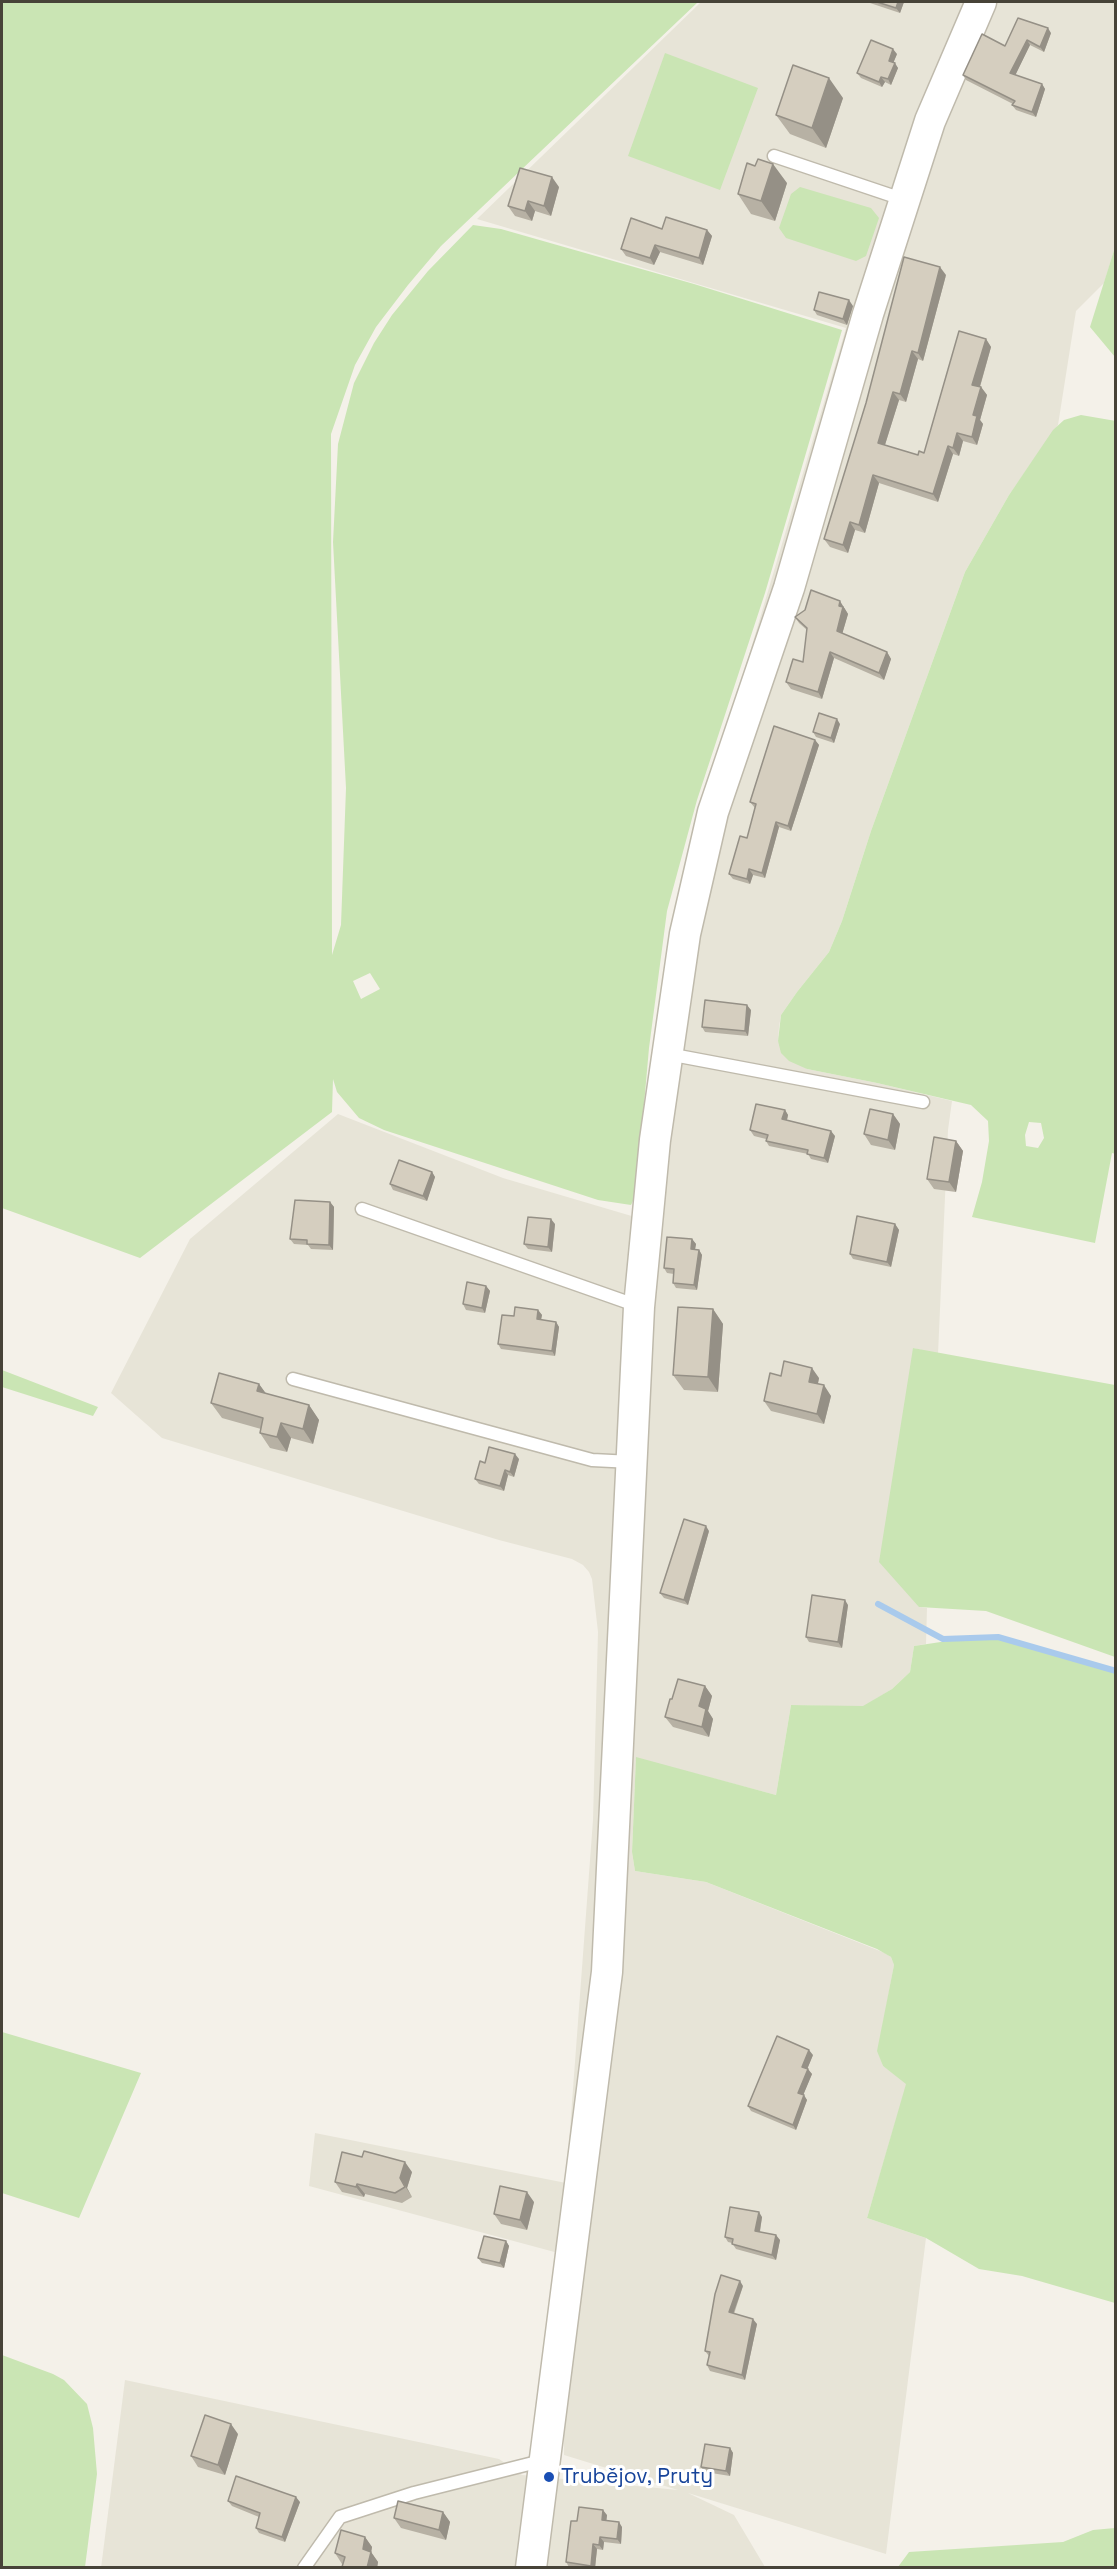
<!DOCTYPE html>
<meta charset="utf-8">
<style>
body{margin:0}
#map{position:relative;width:1117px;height:2569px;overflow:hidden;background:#f4f1e9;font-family:"Space Grotesk",sans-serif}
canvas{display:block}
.frame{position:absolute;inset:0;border:3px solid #474338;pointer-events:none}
</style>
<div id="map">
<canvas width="1117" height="2569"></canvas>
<div class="frame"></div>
</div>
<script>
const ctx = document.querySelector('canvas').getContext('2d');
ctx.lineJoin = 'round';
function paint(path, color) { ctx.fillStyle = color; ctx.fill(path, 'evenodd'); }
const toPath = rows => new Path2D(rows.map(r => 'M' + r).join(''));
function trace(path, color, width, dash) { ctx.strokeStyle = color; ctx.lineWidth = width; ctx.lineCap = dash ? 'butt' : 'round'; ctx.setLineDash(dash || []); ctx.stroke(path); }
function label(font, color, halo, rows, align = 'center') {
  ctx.font = font + ' "Space Grotesk",sans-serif'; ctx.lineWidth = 6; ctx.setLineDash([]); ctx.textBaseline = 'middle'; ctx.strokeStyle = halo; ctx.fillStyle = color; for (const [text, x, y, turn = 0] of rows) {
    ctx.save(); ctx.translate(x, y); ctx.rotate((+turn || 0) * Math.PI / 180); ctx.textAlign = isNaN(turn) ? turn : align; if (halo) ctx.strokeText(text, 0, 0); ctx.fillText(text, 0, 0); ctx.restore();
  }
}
const residential = toPath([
 [701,2,1115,2,1115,247,1104,283,1076,311,1058,425,1009,495,965,572,871,831,842,921,829,952,797,992,781,1015,779,1027,778,1041,807,1069,877,1083,952,1101,948,1130,938,1354,913,1348,919,1607,927,1608,926,1644,914,1646,910,1672,892,1689,863,1707,791,1705,776,1795,636,1758,632,1852,635,1871,706,1882,885,1953,891,1957,894,1965,878,2051,883,2066,907,2083,867,2218,926,2238,886,2554,688,2493,734,2515,765,2567,101,2568,125,2380,499,2459,522,2475,678,2490,564,2455,562,2254,309,2186,315,2133,566,2183,593,1820,598,1632,592,1579,589,1572,583,1565,572,1559,499,1540,162,1438,111,1393,190,1239,338,1114,503,1178,635,1217,680,888,846,328,477,219]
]);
const green = toPath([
 [2,2,698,2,441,246,408,285,376,327,355,365,331,434,332,955,341,925,346,788,333,542,338,444,354,383,374,343,392,315,428,271,473,225,501,229,694,284,842,330,765,593,697,800,667,911,649,1048,636,1195,631,1205,598,1200,384,1130,359,1118,337,1092,333,1079,332,1112,140,1258,2,1208],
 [370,973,380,989,361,999,353,981],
 [665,53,758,88,720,190,628,156],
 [800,187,871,208,879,218,866,256,856,261,786,238,779,228,791,194],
 [1115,247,1115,357,1090,327],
 [1081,415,1116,421,1116,1154,1112,1153,1095,1243,972,1217,982,1182,989,1141,988,1121,971,1105,877,1083,807,1069,789,1061,781,1053,778,1041,781,1015,797,992,829,952,842,921,871,831,965,572,1009,495,1053,430,1064,420],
 [1029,1122,1041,1123,1044,1138,1038,1148,1026,1146,1025,1135],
 [913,1348,1115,1385,1115,1657,986,1611,919,1607,879,1562],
 [2,1370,98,1407,93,1416,2,1387],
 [974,1637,998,1639,1115,1673,1115,2303,1022,2276,979,2269,926,2238,867,2218,906,2084,883,2066,877,2051,894,1965,891,1957,877,1949,706,1882,635,1871,632,1852,636,1757,776,1795,791,1705,863,1706,892,1689,910,1672,914,1646],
 [2,2032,141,2073,79,2218,2,2193],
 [2,2355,53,2374,64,2380,87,2404,93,2428,97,2474,85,2567,2,2567],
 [1115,2528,1115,2567,898,2567,909,2552,1063,2542,1093,2530]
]);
const stream = toPath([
 [878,1604,943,1639,998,1637,1116,1671]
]);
const service = toPath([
 [774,156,905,200],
 [668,1054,923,1102],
 [362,1209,638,1306],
 [293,1379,592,1460,632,1462],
 [304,2568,340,2517,414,2493,545,2460]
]);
const tertiary = toPath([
 [531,2568,607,1972,639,1307,655,1140,685,934,713,812,789,588,868,314,930,121,981,2]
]);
const wall = toPath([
 [867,2,904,2,900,13],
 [1051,33,1044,52,1030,45,1015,75,1042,84,1045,89,1036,117,1016,110,1012,105,1013,104,966,80,963,75,1005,46],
 [897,54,893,63,898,68,891,85,885,82,882,87,861,78,857,73],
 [843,98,826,148,790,134,776,115],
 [787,183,775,221,751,214,738,194],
 [559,187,551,216,535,211,532,221,515,216,508,206],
 [662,229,707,230,712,236,703,265,660,252,654,265,626,256,621,249],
 [946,275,923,361,918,359,906,402,899,400,885,445,918,455,924,453,986,339,991,347,980,387,981,387,987,395,980,420,983,424,977,445,963,441,959,456,953,454,938,502,879,483,865,533,855,530,848,553,830,547,824,539],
 [853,306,847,325,817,315,814,310],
 [845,608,845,609,848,614,842,634,887,652,891,659,884,680,834,658,822,699,791,689,786,682,803,662,807,630,799,623,795,617],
 [840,724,834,743,816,737,813,732],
 [815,740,819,745,791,831,779,827,765,878,753,875,750,884,733,879,729,874,747,838,755,808,750,802],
 [751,1010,748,1036,705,1032,702,1027],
 [785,1110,788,1115,787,1120,835,1136,828,1163,811,1159,808,1154,769,1146,766,1141,766,1139,754,1136,750,1130],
 [893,1114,900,1124,895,1150,871,1145,864,1134],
 [956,1141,963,1151,956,1192,934,1189,927,1179],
 [432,1172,435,1177,427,1201,393,1190,390,1184],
 [330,1202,334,1207,333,1250,311,1249,308,1245,294,1244,290,1239],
 [555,1224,552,1252,528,1249,524,1244],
 [895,1224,899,1230,891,1267,853,1259,850,1254],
 [692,1239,696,1244,695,1250,699,1250,702,1255,697,1290,676,1288,673,1283,674,1274,667,1273,664,1268],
 [486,1286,490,1291,485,1313,466,1310,463,1304],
 [713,1309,723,1324,718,1392,684,1390,673,1375],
 [538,1310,542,1315,541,1320,556,1322,559,1327,555,1356,501,1349,498,1344,514,1316],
 [781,1376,819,1378,818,1384,831,1396,824,1424,771,1411,764,1401],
 [259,1384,266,1394,309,1405,319,1420,313,1444,291,1438,287,1452,270,1448,260,1433,261,1429,222,1418,211,1403],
 [519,1459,514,1477,508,1475,504,1491,479,1484,475,1479,485,1463],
 [709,1531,688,1605,664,1598,660,1593],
 [848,1605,842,1648,809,1642,806,1637],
 [705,1686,712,1696,708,1711,713,1719,709,1737,673,1727,665,1717,672,1699],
 [813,2055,807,2069,812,2074,803,2095,807,2100,796,2130,751,2111,748,2106],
 [412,2172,407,2188,412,2197,402,2203,365,2194,364,2197,342,2192,335,2182],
 [534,2202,527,2230,501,2224,494,2214],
 [762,2217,760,2232,780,2240,776,2260,736,2249,732,2243,728,2242,725,2237],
 [506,2241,509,2246,504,2268,482,2263,478,2258],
 [743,2286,734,2314,757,2324,745,2380,710,2371,707,2365,709,2356,705,2351],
 [238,2434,225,2475,198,2467,191,2456],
 [730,2448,733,2453,730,2476,705,2472,701,2467],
 [228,2501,300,2502,285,2542,259,2533,256,2528,259,2517,232,2506],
 [443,2512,450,2522,446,2540,401,2528,394,2518],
 [607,2515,606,2520,622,2527,621,2544,604,2542,603,2550,597,2549,595,2568,569,2567,566,2562,577,2521],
 [365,2537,372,2547,371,2552,378,2562,377,2568,342,2568,343,2564,342,2564,335,2553]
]);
const shadedWall = toPath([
 [898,2,904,2,900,13,896,8],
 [1048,28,1051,33,1044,52,1040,47],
 [1027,40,1030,45,1014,78,1010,73],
 [893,49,897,54,892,66,889,61],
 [895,63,898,68,891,85,888,79],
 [881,77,885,82,882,87,879,82],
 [829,78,843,98,826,148,812,128],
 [1042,84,1045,89,1036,117,1032,112],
 [773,164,787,183,775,221,761,201],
 [552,177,559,187,551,216,544,206],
 [528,201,535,211,532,221,525,211],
 [707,230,712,236,703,265,699,258],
 [655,245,660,252,654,265,650,258],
 [940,267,946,275,923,361,918,353],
 [849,300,853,306,847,325,843,319],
 [986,339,991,347,978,393,972,385],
 [912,351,918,359,906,402,900,394],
 [981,387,987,395,980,420,983,424,977,445,972,437,973,415],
 [893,392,899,400,883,451,878,443],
 [957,433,963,441,959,456,953,448],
 [948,446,953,454,938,502,933,494],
 [873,475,879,483,865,533,859,525],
 [850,522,855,530,848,553,843,545],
 [840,601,848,614,841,638,837,631,839,606],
 [830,652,834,658,822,699,818,692],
 [887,652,891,659,884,680,879,673],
 [837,719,840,724,834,743,831,738],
 [815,740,819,745,791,831,788,826],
 [776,822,779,827,765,878,762,873],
 [749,869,753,875,750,884,747,879],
 [747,1005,751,1010,748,1036,745,1031],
 [785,1110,788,1115,786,1124,782,1119],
 [893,1114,900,1124,895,1150,888,1140],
 [831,1131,835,1136,828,1163,824,1158],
 [956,1141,963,1151,956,1192,949,1182],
 [432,1172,435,1177,427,1201,423,1196],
 [330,1202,334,1207,333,1250,329,1245],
 [551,1219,555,1224,552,1252,548,1247],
 [895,1224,899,1230,891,1267,887,1262],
 [692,1239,696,1244,694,1254,691,1249],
 [699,1250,702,1255,697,1290,694,1285],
 [486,1286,490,1291,485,1313,482,1308],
 [713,1309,723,1324,718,1392,708,1377],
 [538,1310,542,1315,540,1324,537,1319],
 [556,1322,559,1327,555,1356,552,1351],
 [812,1368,819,1378,816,1392,809,1382],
 [259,1384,270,1399,257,1391],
 [824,1385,831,1396,824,1424,817,1414],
 [309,1405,319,1420,313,1444,303,1429],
 [281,1423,291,1438,287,1452,277,1437],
 [515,1454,519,1459,514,1477,510,1472],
 [505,1470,508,1475,504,1491,500,1486],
 [706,1526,709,1531,688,1605,684,1600],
 [845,1600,848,1605,842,1648,838,1642],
 [705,1686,712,1696,708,1711,713,1719,709,1737,702,1727,699,1706],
 [809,2050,813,2055,806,2072,802,2067],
 [808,2069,812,2074,802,2098,798,2093],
 [804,2095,807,2100,796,2130,793,2125],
 [405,2162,412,2172,407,2188,412,2197,400,2178],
 [357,2184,365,2194,364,2197,356,2187],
 [527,2192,534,2202,527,2230,520,2220],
 [759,2212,762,2217,759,2236,755,2231],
 [776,2235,780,2240,776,2260,772,2255],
 [506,2241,509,2246,504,2268,500,2263],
 [740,2281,743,2286,732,2317,729,2312],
 [753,2319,757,2324,745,2380,742,2375],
 [231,2424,238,2434,225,2475,218,2465],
 [730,2448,733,2453,730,2476,726,2471],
 [296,2497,300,2502,285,2542,282,2537],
 [603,2510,607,2515,606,2525,602,2520],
 [443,2512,450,2522,446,2540,439,2530],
 [619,2522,622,2527,621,2544,617,2539],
 [365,2537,372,2547,371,2553,371,2552,378,2562,377,2568,367,2568,363,2549],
 [600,2537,604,2542,603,2550,599,2545],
 [593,2544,597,2549,595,2568,592,2568,591,2566]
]);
const building = toPath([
 [877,2,898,2,896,8,877,2],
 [1018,18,1048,28,1040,47,1027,40,1010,73,1042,84,1032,112,1012,105,1015,101,963,75,982,34,1005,46,1018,18],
 [871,40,893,49,889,61,895,63,888,79,881,77,879,82,857,73,871,40],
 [793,65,829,78,812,128,776,115,793,65],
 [758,159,773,164,761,201,738,194,747,163,755,166,758,159],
 [520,168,552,177,544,206,528,201,525,211,508,206,520,168],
 [666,217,707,230,699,258,655,245,650,258,621,249,631,218,662,229,666,217],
 [904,257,940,267,918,353,912,351,900,394,893,392,878,443,918,455,919,451,924,453,959,331,986,339,972,385,981,387,973,415,977,416,972,437,957,433,953,448,948,446,933,494,873,475,859,525,850,522,843,545,824,539,866,403,904,257],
 [819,292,849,300,843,319,814,310,819,292],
 [811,590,840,601,839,606,843,607,837,631,887,652,879,673,830,652,818,692,786,682,793,659,803,662,807,628,795,617,805,610,811,590],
 [819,713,837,719,831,738,813,732,819,713],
 [774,726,815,740,788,826,776,822,762,873,749,869,747,879,729,874,740,836,747,838,756,804,750,802,774,726],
 [705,1000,747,1005,745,1031,702,1027,705,1000],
 [756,1104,785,1110,782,1119,831,1131,824,1158,807,1154,808,1150,766,1141,768,1135,750,1130,756,1104],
 [870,1109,893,1114,888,1140,864,1134,870,1109],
 [934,1137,956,1141,949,1182,927,1179,934,1137],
 [399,1160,432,1172,423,1196,390,1184,399,1160],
 [295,1200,330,1202,329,1245,307,1244,307,1240,290,1239,295,1200],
 [857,1216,895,1224,887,1262,850,1254,857,1216],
 [528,1217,551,1219,548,1247,524,1244,528,1217],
 [667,1237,692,1239,691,1249,699,1250,694,1285,673,1283,674,1269,664,1268,667,1237],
 [467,1282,486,1286,482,1308,463,1304,467,1282],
 [515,1307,538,1310,537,1319,556,1322,552,1351,498,1344,502,1315,514,1316,515,1307],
 [678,1307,713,1309,708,1377,673,1375,678,1307],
 [784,1361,812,1368,809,1382,824,1385,817,1414,764,1401,770,1373,781,1376,784,1361],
 [219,1373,259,1384,257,1391,309,1405,303,1429,281,1423,277,1437,260,1433,263,1418,211,1403,219,1373],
 [489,1447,515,1454,510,1472,505,1470,500,1486,475,1479,480,1461,485,1463,489,1447],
 [684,1519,706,1526,684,1600,660,1593,684,1519],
 [812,1595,845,1600,838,1642,806,1637,812,1595],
 [678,1679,705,1686,699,1706,706,1709,702,1727,665,1717,670,1699,672,1699,678,1679],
 [777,2036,809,2050,802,2067,808,2069,798,2093,804,2095,793,2125,748,2106,777,2036],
 [364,2151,405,2162,400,2178,405,2187,395,2193,357,2184,356,2187,335,2182,342,2152,362,2157,364,2151],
 [500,2186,527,2192,520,2220,494,2214,500,2186],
 [730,2207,759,2212,755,2231,776,2235,772,2255,732,2244,733,2239,725,2237,730,2207],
 [484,2236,506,2241,500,2263,478,2258,484,2236],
 [721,2275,740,2281,729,2312,753,2319,742,2375,707,2365,710,2352,705,2351,715,2294,721,2275],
 [205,2415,231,2424,218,2465,191,2456,205,2415],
 [705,2444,730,2448,726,2471,701,2467,705,2444],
 [236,2476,296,2497,282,2537,256,2528,260,2513,228,2501,236,2476],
 [398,2501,443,2512,439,2530,394,2518,398,2501],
 [579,2507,603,2510,602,2520,619,2522,617,2539,600,2537,599,2545,593,2544,591,2566,566,2562,571,2521,577,2521,579,2507],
 [341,2530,365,2537,363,2549,371,2552,367,2568,342,2567,345,2557,335,2553,341,2530]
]);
const markers = [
 [549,2477,6,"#1a4fb4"]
];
const transitNames = [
 ["Trubějov, Pruty",561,2477]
];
paint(residential, '#e7e4d7');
paint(green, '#cae5b4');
trace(stream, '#a9caec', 6);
trace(service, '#bfbaac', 15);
trace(tertiary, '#bfbaac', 33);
trace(service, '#fff', 12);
trace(tertiary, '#fff', 30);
paint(wall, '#b7b1a4');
paint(shadedWall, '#959086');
paint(building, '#d5cebf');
trace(building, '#959086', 1.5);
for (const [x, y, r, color] of markers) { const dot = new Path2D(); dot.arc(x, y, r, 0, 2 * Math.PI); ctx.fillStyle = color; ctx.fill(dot); trace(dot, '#fff', 2); }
label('21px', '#164399', '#fff', transitNames, 'left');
</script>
